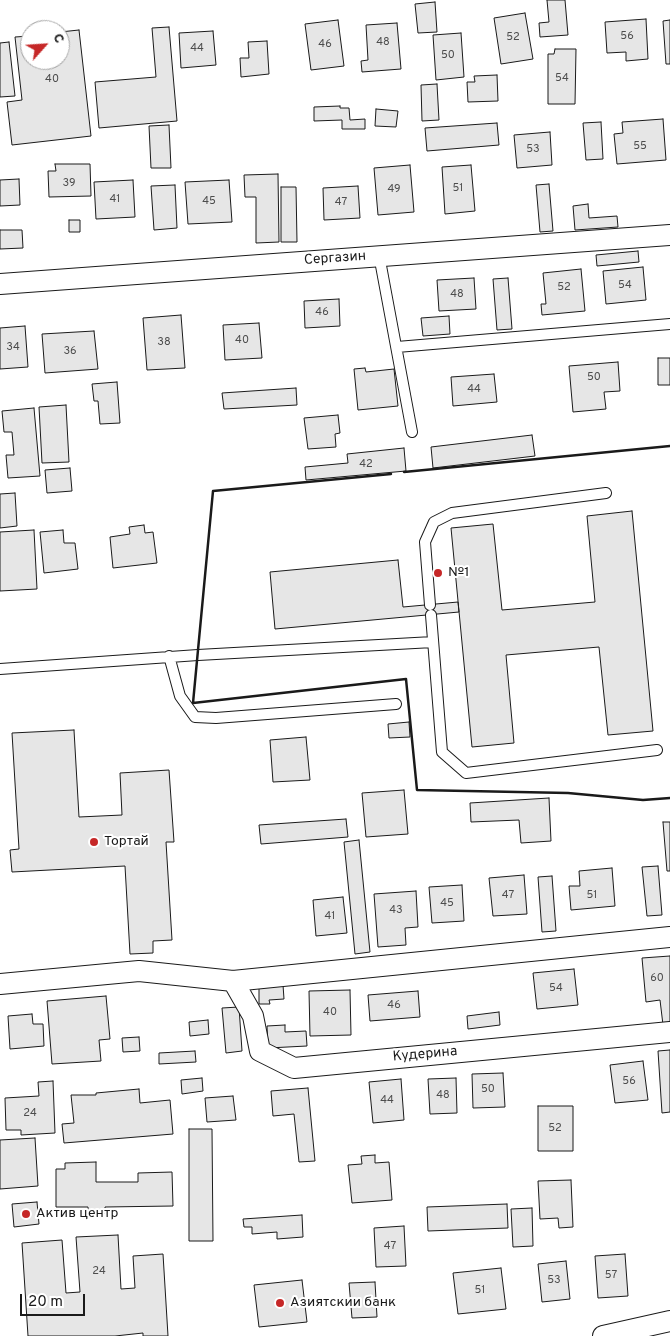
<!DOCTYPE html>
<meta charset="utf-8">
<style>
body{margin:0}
#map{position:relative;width:670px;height:1336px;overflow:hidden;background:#fff;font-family:Overpass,sans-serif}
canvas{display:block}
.north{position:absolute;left:20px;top:20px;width:50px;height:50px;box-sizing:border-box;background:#fff;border:1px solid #a3a3a3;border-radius:50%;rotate:64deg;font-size:14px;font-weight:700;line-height:20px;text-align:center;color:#1a1a1a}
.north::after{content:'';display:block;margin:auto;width:18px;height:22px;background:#c62828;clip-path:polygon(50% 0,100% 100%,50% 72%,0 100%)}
.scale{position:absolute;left:20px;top:1294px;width:65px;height:22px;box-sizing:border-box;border:2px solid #1a1a1a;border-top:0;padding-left:6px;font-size:15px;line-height:18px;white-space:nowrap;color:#1a1a1a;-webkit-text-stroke:4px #fff;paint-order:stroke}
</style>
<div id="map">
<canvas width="670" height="1336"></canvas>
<div class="north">С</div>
<div class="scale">20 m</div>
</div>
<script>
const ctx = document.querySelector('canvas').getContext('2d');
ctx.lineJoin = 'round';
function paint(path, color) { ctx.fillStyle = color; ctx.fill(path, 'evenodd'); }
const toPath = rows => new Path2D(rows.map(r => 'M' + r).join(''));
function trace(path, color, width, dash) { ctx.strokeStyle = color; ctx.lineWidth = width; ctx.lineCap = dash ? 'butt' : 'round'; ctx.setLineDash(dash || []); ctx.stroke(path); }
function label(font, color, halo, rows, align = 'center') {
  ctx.font = font + ' Overpass,sans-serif'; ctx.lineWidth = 4; ctx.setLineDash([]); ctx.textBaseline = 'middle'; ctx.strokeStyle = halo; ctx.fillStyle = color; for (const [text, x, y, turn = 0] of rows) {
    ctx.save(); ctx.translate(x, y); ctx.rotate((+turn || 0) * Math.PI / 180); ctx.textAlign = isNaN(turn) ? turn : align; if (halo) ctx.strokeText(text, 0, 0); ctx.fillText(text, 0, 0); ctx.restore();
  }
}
const building = toPath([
 [547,0,565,0,568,35,540,37,539,23,549,22,547,0],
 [435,2,437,32,418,33,415,4,435,2],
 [525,13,533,59,501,64,494,18,525,13],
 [646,19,648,59,626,61,626,52,607,53,605,22,646,19],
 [338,20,344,66,311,70,305,24,338,20],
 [670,20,670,64,666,64,663,21,670,20],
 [397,23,401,69,362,72,361,61,368,60,366,25,397,23],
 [169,27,177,121,99,128,95,82,156,77,152,28,169,27],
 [79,30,91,136,12,145,7,102,22,100,15,37,30,36,30,60,60,60,60,32,79,30],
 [213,31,216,65,181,68,179,33,213,31],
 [461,33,464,77,436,80,433,35,461,33],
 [267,41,269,74,241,77,240,58,249,58,248,42,267,41],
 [9,42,15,96,0,97,0,43,9,42],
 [555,49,576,49,575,104,548,104,548,54,554,54,555,49],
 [497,75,498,101,468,102,467,82,475,82,474,76,497,75],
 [437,84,439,120,422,121,421,85,437,84],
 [340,106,340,108,349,108,350,120,365,119,365,129,342,129,342,120,314,121,314,107,340,106],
 [376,109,398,111,396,127,375,126,376,109],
 [663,119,666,160,617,164,614,134,623,133,622,122,663,119],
 [601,122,603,159,586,160,583,123,601,122],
 [497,123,499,145,427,151,425,128,497,123],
 [169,125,171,168,151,168,149,126,169,125],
 [550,132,552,165,517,168,514,135,550,132],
 [55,164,90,164,91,196,49,197,48,171,56,171,55,164],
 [410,165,414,212,378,215,374,168,410,165],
 [471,165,475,211,445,214,442,167,471,165],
 [278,174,279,242,256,243,256,197,245,197,244,175,278,174],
 [19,179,20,205,0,206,0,180,19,179],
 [133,180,135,217,96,219,94,182,133,180],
 [229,180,232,222,188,224,185,182,229,180],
 [549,184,553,231,540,232,536,185,549,184],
 [175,185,177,228,154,230,151,186,175,185],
 [358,186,360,218,324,220,323,188,358,186],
 [281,187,296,187,297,242,281,242,281,187],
 [588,204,589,218,617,216,618,227,575,230,573,206,588,204],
 [69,220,80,220,80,232,69,232,69,220],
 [0,230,22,230,23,248,0,249,0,230],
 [638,251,639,262,597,266,596,255,638,251],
 [643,267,646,300,606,304,603,271,643,267],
 [581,269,585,311,542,315,541,304,546,304,543,273,581,269],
 [474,278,476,309,439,311,437,280,474,278],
 [508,278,512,329,497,330,493,279,508,278],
 [339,299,340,326,305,328,304,301,339,299],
 [181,315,185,368,147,370,143,318,181,315],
 [449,316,450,334,423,336,421,318,449,316],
 [259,323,262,358,225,360,223,325,259,323],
 [25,326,28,367,0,369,0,328,25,326],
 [94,331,98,369,45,373,42,334,94,331],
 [658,358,670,358,670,385,658,385,658,358],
 [618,362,620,391,604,392,606,409,573,412,569,366,618,362],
 [365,368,366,372,394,369,398,406,358,410,354,369,365,368],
 [494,374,497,402,453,406,451,377,494,374],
 [117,382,120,423,100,424,98,401,94,401,92,384,117,382],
 [296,388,297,405,224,409,222,393,296,388],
 [66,405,69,462,42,463,39,407,66,405],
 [34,408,40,476,8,478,6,455,14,455,12,432,4,432,2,411,34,408],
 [338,415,340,433,335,434,336,447,308,449,304,418,338,415],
 [532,435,535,456,433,468,431,447,532,435],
 [404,448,406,471,306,480,305,467,348,463,347,454,404,448],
 [70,468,72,491,47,493,45,470,70,468],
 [15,493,17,526,0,528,0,494,15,493],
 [632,511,653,731,608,735,599,647,506,655,514,743,472,747,451,528,493,524,502,610,595,602,587,516,632,511],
 [144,525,145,533,153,532,157,563,113,568,110,537,130,534,129,527,144,525],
 [34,530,37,589,0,591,0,532,34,530],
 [63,530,64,543,75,543,78,569,44,573,40,532,63,530],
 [398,560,403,607,458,602,459,612,275,629,270,572,398,560],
 [409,722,410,737,389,738,388,724,409,722],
 [74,730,79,817,122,815,120,773,169,770,174,842,166,842,172,940,153,941,153,953,130,954,125,866,12,872,10,850,19,849,12,733,74,730],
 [306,737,310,780,273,782,270,740,306,737],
 [404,790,408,834,366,837,362,793,404,790],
 [549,798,551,841,521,843,519,820,471,822,470,803,549,798],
 [346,819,348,837,261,844,259,825,346,819],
 [663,822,670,822,670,871,667,871,663,822],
 [359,840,370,952,355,954,344,842,359,840],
 [658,866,662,915,647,916,642,867,658,866],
 [612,868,615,906,571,910,569,886,580,886,579,871,612,868],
 [524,875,527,914,493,916,489,878,524,875],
 [552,876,556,931,542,932,538,877,552,876],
 [462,885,464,921,432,923,429,887,462,885],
 [416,891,418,927,405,928,406,945,378,947,374,894,416,891],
 [343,897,347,933,316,936,313,900,343,897],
 [670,956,670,1024,663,1025,660,1000,646,1002,642,958,670,956],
 [574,969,578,1005,537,1009,533,973,574,969],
 [283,985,284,999,269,1000,270,1004,259,1004,259,986,283,985],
 [350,990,351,1035,310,1036,309,991,350,990],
 [418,991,420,1017,370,1021,368,995,418,991],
 [106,996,110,1039,99,1040,101,1061,52,1064,47,1001,106,996],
 [239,1007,242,1051,226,1053,222,1008,239,1007],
 [499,1012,500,1025,468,1029,467,1016,499,1012],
 [32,1014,33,1024,43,1024,44,1046,10,1049,8,1016,32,1014],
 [208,1020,209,1034,190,1036,189,1022,208,1020],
 [285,1025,285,1032,306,1031,307,1046,268,1048,267,1026,285,1025],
 [139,1037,140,1051,123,1052,122,1038,139,1037],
 [670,1050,670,1112,662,1113,658,1051,670,1050],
 [195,1051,196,1062,159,1064,159,1053,195,1051],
 [643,1061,648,1100,615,1103,610,1065,643,1061],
 [503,1073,505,1107,473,1108,472,1074,503,1073],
 [202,1078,203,1091,182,1094,181,1080,202,1078],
 [456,1078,457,1113,430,1114,428,1079,456,1078],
 [401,1079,404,1120,373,1123,369,1082,401,1079],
 [53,1081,55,1133,21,1135,21,1130,6,1130,5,1098,39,1096,38,1082,53,1081],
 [308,1088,315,1161,299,1162,294,1114,273,1116,271,1091,308,1088],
 [139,1089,140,1103,170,1100,173,1134,64,1143,62,1124,74,1123,71,1095,96,1095,96,1093,139,1089],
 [233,1096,236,1120,207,1122,205,1098,233,1096],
 [538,1106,573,1106,573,1151,538,1151,538,1106],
 [189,1129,212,1129,213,1241,189,1241,189,1129],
 [35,1138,38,1186,0,1189,0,1140,35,1138],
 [375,1155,375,1163,389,1162,392,1200,352,1203,348,1165,362,1164,361,1156,375,1155],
 [96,1162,96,1182,138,1182,138,1173,172,1172,173,1206,105,1207,105,1213,88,1213,88,1207,56,1207,56,1169,65,1169,65,1163,96,1162],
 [571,1180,573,1227,559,1228,558,1218,540,1219,538,1181,571,1180],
 [37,1202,39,1224,14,1227,12,1204,37,1202],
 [507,1204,508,1228,428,1231,427,1207,507,1204],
 [532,1208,533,1246,513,1247,511,1209,532,1208],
 [302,1215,303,1237,277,1239,277,1232,252,1234,252,1227,244,1227,243,1219,302,1215],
 [404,1226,406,1266,376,1267,374,1228,404,1226],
 [118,1235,121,1289,135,1288,133,1256,163,1254,168,1336,143,1336,143,1333,115,1336,28,1336,22,1243,62,1240,66,1293,80,1292,76,1237,118,1235],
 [625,1254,628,1296,598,1298,595,1256,625,1254],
 [566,1261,570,1299,542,1302,538,1264,566,1261],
 [501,1268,506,1309,458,1314,453,1273,501,1268],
 [302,1280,307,1322,259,1327,254,1285,302,1280],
 [375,1282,377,1317,352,1318,349,1283,375,1282]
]);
const service = toPath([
 [379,255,412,432],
 [397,347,670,324],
 [430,605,425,542,434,522,452,513,606,493],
 [431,615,442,752,466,773,657,750],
 [169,656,180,696,195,717,216,718,396,704],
 [0,669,198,655,433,642]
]);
const minor = toPath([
 [0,284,670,235],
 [233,981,253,1016,260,1051,294,1068,670,1032],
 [0,984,139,971,233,981,670,937],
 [603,1336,670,1321]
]);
const wall = toPath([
 [404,472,670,446],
 [391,474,213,491,193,703,406,679,417,790,568,793,643,800,670,798]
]);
const markers = [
 [438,573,5,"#c62828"],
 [94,842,5,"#c62828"],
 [26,1214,5,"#c62828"],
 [280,1303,5,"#c62828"]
];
const numberNames = [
 ["56",627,37],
 ["52",513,38],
 ["48",383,43],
 ["46",325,45],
 ["44",197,49],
 ["50",448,56],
 ["54",562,79],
 ["40",52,80],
 ["55",640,147],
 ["53",533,150],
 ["39",69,184],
 ["51",458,189],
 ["49",394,190],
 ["41",115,200],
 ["45",209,202],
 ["47",341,203],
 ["54",625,286],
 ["52",564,288],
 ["48",457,295],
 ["46",322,313],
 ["40",242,341],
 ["38",164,343],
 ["34",13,348],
 ["36",70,352],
 ["50",594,378],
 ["44",474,390],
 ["42",366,465],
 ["47",508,896],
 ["51",592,896],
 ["45",447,904],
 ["43",396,911],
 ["41",330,917],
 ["60",657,979],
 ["54",556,989],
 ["46",394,1006],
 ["40",330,1013],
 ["56",629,1082],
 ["50",488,1090],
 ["48",443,1096],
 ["44",387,1101],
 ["24",30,1114],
 ["52",555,1129],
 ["47",390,1247],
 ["24",99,1272],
 ["57",611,1276],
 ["53",554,1281],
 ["51",480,1291]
];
const streetNames = [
 ["Сергазин",335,259,-4],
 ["Кудерина",425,1055,-5]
];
const poiNames = [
 ["№1",448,573],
 ["Тортай",104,842],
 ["Актив центр",36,1214],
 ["Азиятскии банк",290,1303]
];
paint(building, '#e6e6e6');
trace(building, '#1a1a1a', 1);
trace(service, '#1a1a1a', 12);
trace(minor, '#1a1a1a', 22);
trace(service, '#fff', 10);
trace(minor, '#fff', 20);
trace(wall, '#1a1a1a', 2.5);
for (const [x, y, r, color] of markers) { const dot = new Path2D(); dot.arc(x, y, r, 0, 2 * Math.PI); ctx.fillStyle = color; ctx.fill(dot); trace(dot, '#fff', 2); }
label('11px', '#4d4d4d', null, numberNames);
label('14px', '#1a1a1a', '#fff', streetNames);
label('14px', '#1a1a1a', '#fff', poiNames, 'left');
</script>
